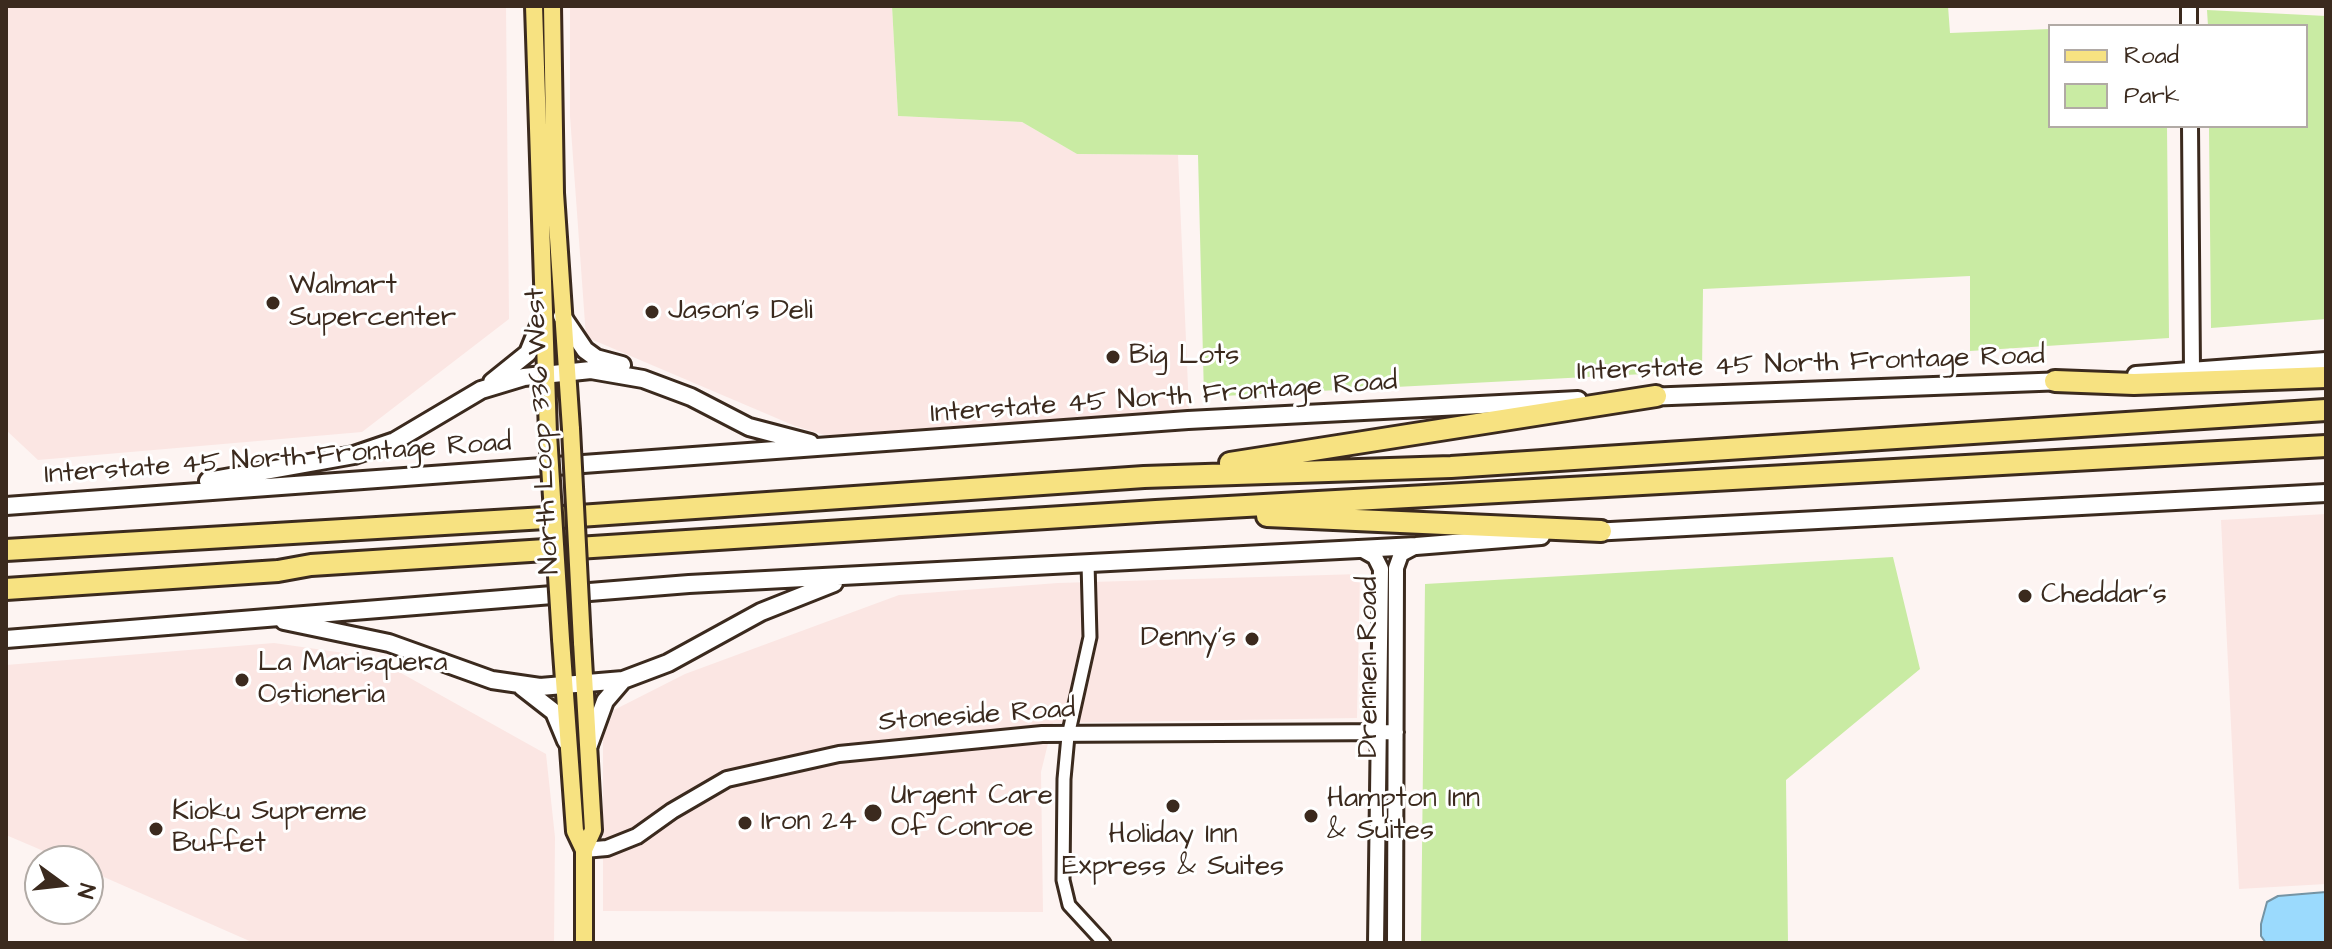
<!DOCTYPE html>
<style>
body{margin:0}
#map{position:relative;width:2332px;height:949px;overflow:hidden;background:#fdf4f2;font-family:"Architects Daughter",sans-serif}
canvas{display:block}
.frame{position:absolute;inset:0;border:8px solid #3b2a1e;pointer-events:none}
.legend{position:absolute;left:2048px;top:24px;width:260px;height:104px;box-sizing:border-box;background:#fff;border:2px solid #b1aaa5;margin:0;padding:10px 14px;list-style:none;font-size:24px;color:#3b2a1e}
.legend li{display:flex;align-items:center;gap:16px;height:40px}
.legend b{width:40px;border:2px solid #b1aaa5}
.north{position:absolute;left:24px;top:845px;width:80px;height:80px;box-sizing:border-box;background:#fff;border:2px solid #b1aaa5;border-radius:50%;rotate:105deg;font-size:22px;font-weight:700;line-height:32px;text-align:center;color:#3b2a1e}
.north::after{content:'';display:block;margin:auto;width:28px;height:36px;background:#3b2a1e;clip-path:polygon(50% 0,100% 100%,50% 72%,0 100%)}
</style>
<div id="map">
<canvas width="2332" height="949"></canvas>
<div class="frame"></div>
<ul class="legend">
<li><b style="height:10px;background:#f7e281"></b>Road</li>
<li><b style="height:22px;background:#c9eba3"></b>Park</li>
</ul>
<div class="north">N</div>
</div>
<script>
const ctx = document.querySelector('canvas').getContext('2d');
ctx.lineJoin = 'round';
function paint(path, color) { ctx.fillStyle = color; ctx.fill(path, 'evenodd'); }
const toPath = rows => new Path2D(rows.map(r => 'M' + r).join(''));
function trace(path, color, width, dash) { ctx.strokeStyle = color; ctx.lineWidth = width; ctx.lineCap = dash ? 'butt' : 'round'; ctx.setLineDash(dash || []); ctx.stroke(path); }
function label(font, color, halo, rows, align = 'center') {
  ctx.font = font + ' "Architects Daughter",sans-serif'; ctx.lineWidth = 6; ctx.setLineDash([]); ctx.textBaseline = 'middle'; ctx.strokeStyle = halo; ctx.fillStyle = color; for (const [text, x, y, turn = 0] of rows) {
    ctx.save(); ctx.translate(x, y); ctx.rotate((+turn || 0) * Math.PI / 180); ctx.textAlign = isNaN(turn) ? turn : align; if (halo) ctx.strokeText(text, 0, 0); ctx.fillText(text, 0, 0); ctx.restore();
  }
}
const built = toPath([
 [6,6,506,6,509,319,362,432,38,460,6,430],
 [570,6,892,6,898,116,1022,122,1077,154,1178,155,1189,410,831,437,795,426,586,337,570,116],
 [2326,514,2326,884,2239,889,2221,520],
 [1360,574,1357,718,1053,723,1041,772,1043,912,603,911,603,737,614,710,685,674,899,595,1058,583],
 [274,643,344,653,401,673,546,754,555,837,554,943,254,943,88,870,88,861,67,861,6,835,6,665]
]);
const green = toPath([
 [892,6,1948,6,1950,33,2050,29,2050,126,2167,126,2169,338,1970,351,1970,276,1703,289,1702,371,1204,397,1198,155,1077,154,1022,122,898,116],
 [2207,10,2326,16,2326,319,2211,328,2209,126,2306,126,2306,26,2208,26],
 [1893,557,1920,669,1786,780,1788,943,1421,943,1425,584]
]);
const water = toPath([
 [2326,892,2326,943,2266,943,2261,936,2261,924,2267,902,2278,896,2326,892]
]);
const minor = toPath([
 [1088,563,1090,637,1068,736,1064,779,1063,880,1069,905,1104,943]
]);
const tertiary = toPath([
 [2189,6,2189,26],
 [2190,126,2192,370],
 [1359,548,1375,557,1381,569,1376,943],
 [584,850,607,848,637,836,672,811,727,779,839,754,1042,734,1396,732],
 [1395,943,1396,568,1401,554,1416,546]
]);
const secondary = toPath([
 [562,316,585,350,596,358,622,365],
 [2136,375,2326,361],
 [492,382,528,353,543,316],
 [1645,397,2065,381],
 [208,481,354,455,395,441,481,390,524,377,591,370,643,379,691,397,749,427,810,443],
 [6,506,1188,420,1578,400],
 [1592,532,2326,493],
 [284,621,389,643,492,680,540,687,623,680,668,663,761,612,834,583],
 [6,639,689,584,1416,546,1541,536],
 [522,687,554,712,566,741],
 [589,745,605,701,623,680]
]);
const primary = toPath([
 [534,6,548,434],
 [552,6,555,193,571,429],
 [561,639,575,831,584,850,584,943],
 [582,642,593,830,584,850]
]);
const motorway = toPath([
 [2055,381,2134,384,2326,377],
 [1230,463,1656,396],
 [1267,516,1601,531],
 [6,550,579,516,1144,477,1451,467,2326,410],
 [6,589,278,571,311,565,1156,511,2326,446]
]);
const primaryBridge = toPath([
 [571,429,582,642],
 [548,434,561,639]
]);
const markers = [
 [273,303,8,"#3b2a1e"],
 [652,312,8,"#3b2a1e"],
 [1113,357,8,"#3b2a1e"],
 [2025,596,8,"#3b2a1e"],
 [1252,639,8,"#3b2a1e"],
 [242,680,8,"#3b2a1e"],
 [1173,806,8,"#3b2a1e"],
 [873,813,10,"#3b2a1e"],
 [1311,816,8,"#3b2a1e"],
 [745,823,8,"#3b2a1e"],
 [156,829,8,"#3b2a1e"]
];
const poiNames = [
 ["Walmart",289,287],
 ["Supercenter",289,319],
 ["Jason's Deli",668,312],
 ["Big Lots",1129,357],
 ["Cheddar's",2041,596],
 ["Denny's",1236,639,"right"],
 ["La Marisquera",258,664],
 ["Ostioneria",258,696],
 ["Urgent Care",891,797],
 ["Of Conroe",891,829],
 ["Hampton Inn",1327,800],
 ["& Suites",1327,832],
 ["Kioku Supreme",172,813],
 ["Buffet",172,845],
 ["Iron 24",761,823],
 ["Holiday Inn",1173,836,"center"],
 ["Express & Suites",1173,868,"center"]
];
const streetNames = [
 ["Interstate 45 North Frontage Road",1811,365,-2],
 ["Interstate 45 North Frontage Road",1164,399,-4],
 ["North Loop 336 West",544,431,-93],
 ["Interstate 45 North Frontage Road",278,460,-4],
 ["Drennen Road",1370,667,-90],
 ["Stoneside Road",977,717,-4]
];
paint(built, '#fbe6e3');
paint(green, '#c9eba3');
paint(water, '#9bdafd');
trace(water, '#7594a4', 2);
trace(minor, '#3b2a1e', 17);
trace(tertiary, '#3b2a1e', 20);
trace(secondary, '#3b2a1e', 22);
trace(primary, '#3b2a1e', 22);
trace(motorway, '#3b2a1e', 26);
trace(minor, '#fff', 11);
trace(tertiary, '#fff', 14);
trace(secondary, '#fff', 16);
trace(primary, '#f7e281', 16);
trace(motorway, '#f7e281', 20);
trace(primaryBridge, '#3b2a1e', 22, []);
trace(primaryBridge, '#f7e281', 16);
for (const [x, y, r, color] of markers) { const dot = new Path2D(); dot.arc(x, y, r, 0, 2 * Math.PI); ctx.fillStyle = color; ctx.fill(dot); trace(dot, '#fff', 3); }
label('28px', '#3b2a1e', '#fff', poiNames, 'left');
label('28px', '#3b2a1e', '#fff', streetNames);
</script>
